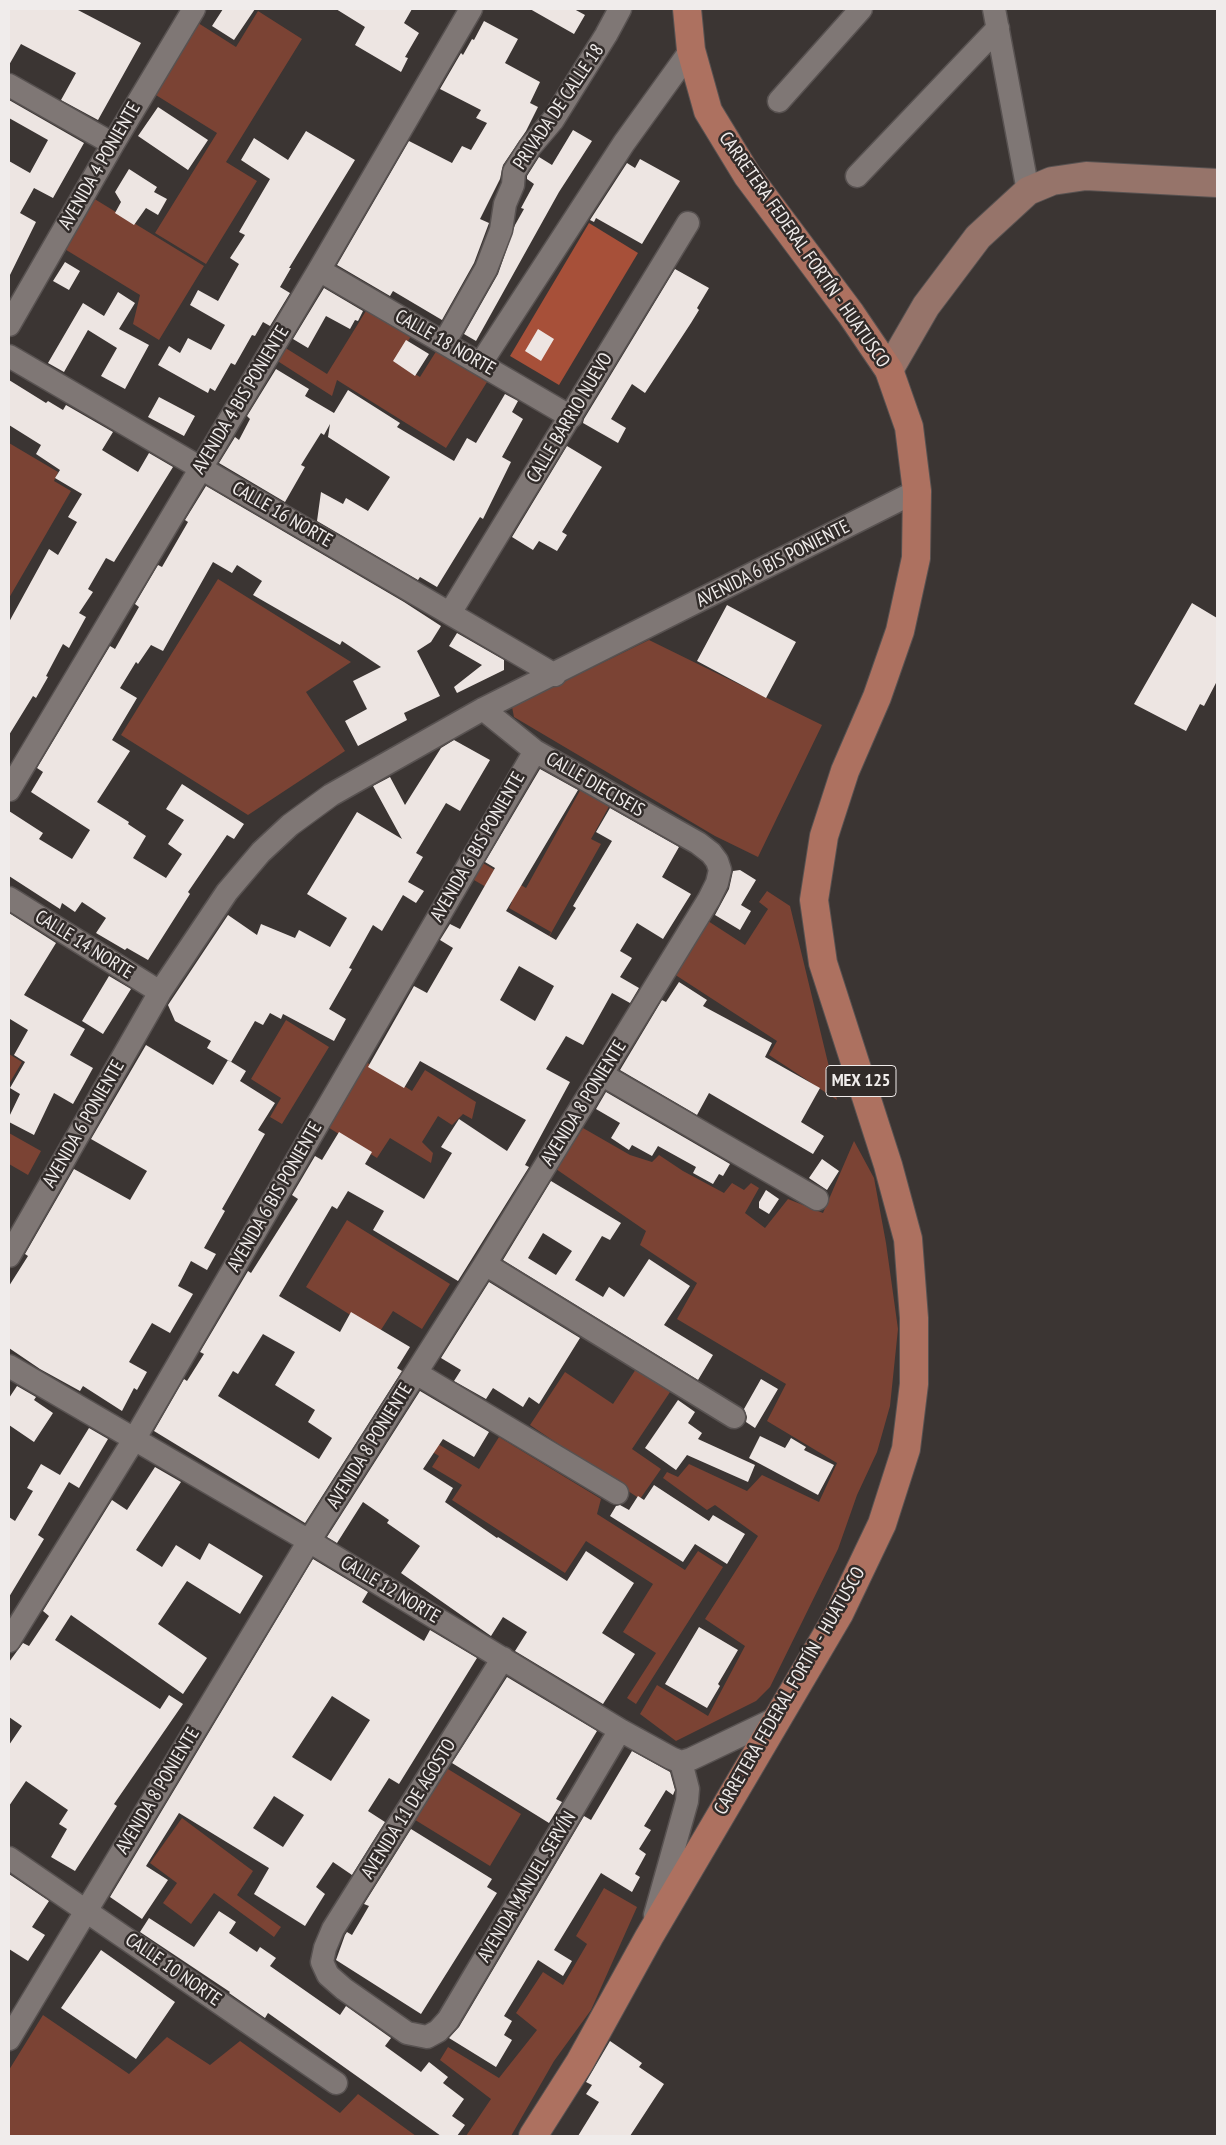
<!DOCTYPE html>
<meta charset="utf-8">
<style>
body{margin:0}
#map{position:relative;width:1226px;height:2145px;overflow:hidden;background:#3b3533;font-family:"PT Sans Narrow",sans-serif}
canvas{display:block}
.frame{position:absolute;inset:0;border:10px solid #f0eceb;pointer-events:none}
</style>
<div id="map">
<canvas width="1226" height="2145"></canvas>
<div class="frame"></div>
</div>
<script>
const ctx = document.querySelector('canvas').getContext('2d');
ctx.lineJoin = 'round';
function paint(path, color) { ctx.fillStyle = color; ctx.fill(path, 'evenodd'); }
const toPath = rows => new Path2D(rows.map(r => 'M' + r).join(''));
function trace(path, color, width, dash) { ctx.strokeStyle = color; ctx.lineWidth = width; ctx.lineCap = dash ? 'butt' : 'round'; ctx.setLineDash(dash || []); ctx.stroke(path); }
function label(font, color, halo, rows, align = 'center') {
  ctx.font = font + ' "PT Sans Narrow",sans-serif'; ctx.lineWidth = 5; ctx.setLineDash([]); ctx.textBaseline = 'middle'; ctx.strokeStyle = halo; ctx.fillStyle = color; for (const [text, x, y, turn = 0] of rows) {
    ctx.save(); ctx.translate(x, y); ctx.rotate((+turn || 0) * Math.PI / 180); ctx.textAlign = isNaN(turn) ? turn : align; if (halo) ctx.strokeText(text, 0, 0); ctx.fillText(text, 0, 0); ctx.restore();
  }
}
const green = toPath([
 [258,11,302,39,226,162,257,181,206,264,155,233,217,133,151,92,195,21,236,47],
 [93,198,204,266,159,340,133,324,140,295,63,248],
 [369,306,413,333,395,362,420,377,437,350,487,382,446,448,337,380,332,396,276,360,284,347,327,374],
 [9,443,58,472,54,481,71,491,9,598],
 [218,579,351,662,306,692,345,751,248,815,121,735],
 [649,640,822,725,758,857,715,836,514,717,512,707],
 [583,785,612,801,591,839,601,844,545,944,551,932,509,908,512,902,467,876,476,859,526,888],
 [767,891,790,906,837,1100,769,1055,777,1041,674,974,708,921,745,945,768,909,759,902],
 [286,1020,329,1047,282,1124,270,1117,281,1098,251,1079],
 [9,1054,22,1062,9,1084],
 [363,1060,412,1091,425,1070,476,1102,472,1119,463,1114,452,1125,438,1116,422,1142,433,1153,431,1163,390,1138,377,1158,323,1124],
 [583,1128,630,1155,652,1162,659,1155,683,1171,724,1193,732,1183,744,1190,751,1183,759,1188,745,1213,765,1228,788,1199,823,1213,854,1141,874,1178,886,1243,898,1329,890,1406,877,1452,857,1495,838,1549,770,1687,756,1701,676,1741,640,1714,657,1685,708,1716,745,1646,705,1619,758,1536,715,1505,707,1510,663,1478,667,1472,678,1477,689,1464,747,1491,762,1475,819,1502,837,1463,767,1421,786,1384,677,1319,697,1283,640,1245,646,1231,556,1169],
 [9,1133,41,1151,28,1175,9,1164],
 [347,1220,450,1284,422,1329,393,1311,379,1333,306,1287],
 [636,1369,670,1392,632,1449,661,1469,640,1499,530,1425,565,1372,613,1404],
 [407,1425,479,1469,499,1437,601,1499,597,1514,685,1570,698,1551,723,1567,636,1704,627,1698,656,1653,623,1632,653,1584,586,1541,565,1573,452,1500,462,1485,432,1467,439,1456,399,1431],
 [443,1766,521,1814,490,1866,412,1818],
 [182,1818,253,1871,237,1895,281,1927,274,1937,214,1893,191,1924,163,1903,177,1883,150,1863],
 [604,1888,637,1907,591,2010,554,2061,511,2136,466,2136,491,2099,440,2060,448,2047,499,2078,537,2030,516,2013,543,1972,563,1985,587,1944,576,1936],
 [43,2015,129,2074,167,2037,210,2065,240,2041,340,2113,358,2094,416,2136,9,2136,9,2070]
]);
const forest = toPath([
 [589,223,638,253,559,385,510,356]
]);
const building = toPath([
 [9,9,76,9,141,43,98,120,61,100,76,73,21,44,9,65],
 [223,9,255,9,234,40,212,26],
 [336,9,412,9,404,23,419,33,405,57,408,58,401,72,355,45,365,27],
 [530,9,574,9,585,15,574,34],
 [484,21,518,39,505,63,540,82,530,103,538,107,526,131,503,165,500,179,480,219,489,223,474,263,442,320,393,291,390,296,337,265,409,141,452,163,462,146,471,150,487,123,476,118,481,110,440,89,461,53,463,55,472,39,474,40],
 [9,100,84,143,53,198,34,188,20,213,36,222,9,277,9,161,30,173,48,140,9,118],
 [158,107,208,140,188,170,138,136],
 [573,130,592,141,559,192,476,341,464,334,498,274,515,225,524,209,521,208,534,184,527,179,527,176,539,157,552,165],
 [306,131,355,160,289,268,291,268,280,287,290,293,270,326,263,322,255,336,252,335,235,365,231,363,215,391,210,388,208,393,158,365,169,346,180,353,188,338,211,350,225,325,190,305,198,290,218,301,239,264,230,258,245,235,239,232,270,179,241,160,254,138,288,160],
 [640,159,680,181,642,244,596,218,594,222,590,220,627,163,635,168],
 [129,169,157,187,154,192,167,199,158,215,146,208,134,225,115,213,121,202,115,192],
 [65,262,80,271,69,290,53,281],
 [675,269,709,288,697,308,699,310,691,323,645,393,632,384,611,419,626,428,618,443,583,423,584,419],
 [324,288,363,311,358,321,355,320,350,329,326,316,308,348,293,339],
 [118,292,135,303,119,329,149,345,125,389,101,376,117,348,88,330,64,372,48,363,83,303,104,316],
 [538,329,554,339,541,361,525,351],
 [406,340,429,354,415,376,393,361],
 [276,369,309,389,305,396,334,413,348,390,400,423,397,427,454,461,467,438,476,443,505,394,518,401,512,412,523,419,502,457,511,462,483,519,480,517,437,587,420,577,418,580,317,521,321,492,343,504,346,498,368,511,390,477,328,437,330,424,324,435,321,433,301,465,305,467,285,502,219,463,235,437,239,440,250,419,247,416],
 [9,380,46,403,48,401,63,410,66,405,113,432,102,450,138,472,149,453,173,467,114,562,106,558,88,589,93,592,79,613,86,617,69,648,63,644,46,676,48,677,36,698,33,696,9,735,9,622,49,549,58,555,77,522,68,517,82,494,55,478,60,470,36,454,41,445,9,425],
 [159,397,195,416,184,436,148,417],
 [567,446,602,467,562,532,567,535,557,551,539,541,533,550,512,537],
 [206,486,404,602,441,626,431,642,417,651,440,696,404,713,407,720,358,746,345,721,367,709,353,681,381,667,342,641,340,645,253,595,262,581,237,565,232,573,213,562,163,651,151,645,138,664,136,662,120,688,137,698,112,740,130,751,97,802,129,822,128,824,146,836,133,858,166,878,182,854,168,844,184,820,166,809,182,784,244,824,234,839,227,835,188,892,190,894,148,960,127,948,125,950,96,933,106,918,82,902,75,912,62,903,60,909,9,876,9,811,43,833,39,839,72,859,90,830,31,792,43,772,37,768,110,646,115,649,139,607,135,604,158,565,162,567,188,522,185,520],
 [1192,603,1217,618,1217,681,1204,706,1200,704,1186,731,1134,704],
 [727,605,796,642,766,698,697,661],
 [457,633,504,660,504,670,457,693,454,687,482,665,449,646],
 [454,740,490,760,460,811,446,803,416,853,423,857,408,882,424,891,416,903,403,895,382,931,373,925,349,968,352,969,329,1009,346,1019,334,1041,283,1014,281,1019,270,1013,263,1025,255,1021,231,1062,207,1048,211,1041,175,1021,168,1005,228,915,257,935,261,924,295,938,299,930,330,947,347,918,307,894,357,812,402,839,373,786,390,777,405,805,441,748],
 [540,769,578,790,506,911,556,940,576,908,573,906,612,841,596,832,610,808,679,847,662,877,691,894,663,939,637,923,620,951,632,958,620,977,639,988,630,1003,612,993,583,1045,566,1036,546,1069,570,1082,525,1165,529,1167,458,1281,373,1230,384,1211,348,1191,337,1209,332,1206,279,1296,340,1332,351,1312,410,1347,397,1368,402,1371,305,1523,154,1431,184,1379,187,1381,204,1354,200,1352,248,1271,251,1273,298,1199,292,1195,315,1156,322,1160,339,1132,372,1152,365,1164,424,1199,452,1153,441,1147,459,1119,507,1151,526,1120,420,1061,404,1088,368,1067,414,986,427,993,453,948,440,940,450,924,460,929,495,868,485,862],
 [519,966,554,986,535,1021,500,1000],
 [263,1334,295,1352,275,1385,315,1410,308,1422,332,1438,319,1459,218,1396,233,1371,238,1374],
 [740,870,756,880,741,905,751,911,740,930,715,915,729,889,733,871],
 [9,913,56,943,24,995,85,1029,70,1055,93,1068,73,1104,54,1093,34,1135,9,1122,9,1117,20,1094,10,1088,25,1062,14,1055,28,1030,10,1019,9,1020],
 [109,976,131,989,103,1034,82,1021],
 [679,982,707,1000,703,1006,772,1043,765,1057,820,1088,801,1122,824,1136,813,1154,709,1093,697,1115,620,1070,662,1000,666,1002],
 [146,1045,213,1085,228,1060,246,1071,240,1081,275,1103,258,1130,265,1134,222,1209,225,1211,204,1248,216,1254,207,1270,191,1261,178,1286,193,1294,170,1333,152,1323,129,1362,147,1372,137,1390,134,1388,122,1411,83,1386,80,1391,40,1369,9,1348,9,1286,28,1256,25,1254,74,1169,130,1200,147,1171,91,1139],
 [606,1092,730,1164,723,1176,719,1174,713,1184,693,1173,696,1167,658,1146,652,1156,632,1145,629,1150,611,1138,620,1123,596,1109],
 [822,1159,839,1171,827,1190,809,1178],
 [551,1181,621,1223,610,1240,602,1236,575,1280,603,1297,609,1287,624,1297,649,1259,690,1286,664,1325,713,1355,698,1380,503,1260],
 [543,1233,572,1251,556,1275,528,1258],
 [766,1190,779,1199,769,1214,759,1208,759,1202],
 [489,1282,580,1338,539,1404,529,1397,523,1407,493,1388,486,1399,454,1381,461,1370,441,1358],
 [761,1379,778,1389,755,1428,746,1422,747,1417,744,1409],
 [17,1386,36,1397,34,1400,53,1413,34,1442,9,1425,9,1398],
 [420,1391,489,1432,474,1457,443,1439,423,1469,453,1488,445,1502,497,1538,498,1537,567,1581,586,1551,634,1583,602,1633,635,1654,603,1704,515,1651,527,1632,503,1617,491,1636,401,1573,420,1546,387,1523,389,1520,363,1502,337,1543,327,1537],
 [678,1400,695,1412,688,1423,702,1433,698,1439,755,1465,748,1482,687,1455,676,1470,645,1448],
 [89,1428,108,1439,79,1488,69,1482,38,1535,44,1539,9,1597,9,1517,15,1521,33,1491,27,1488,41,1464,60,1475],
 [760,1436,785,1448,791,1438,806,1447,804,1450,834,1465,818,1495,749,1458],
 [155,1467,181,1482,136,1550,162,1567,176,1545,200,1560,209,1543,263,1576,240,1614,187,1581,158,1624,207,1658,183,1694,71,1615,55,1640,160,1709,169,1695,183,1704,114,1804,117,1806,75,1871,51,1857,67,1829,59,1824,68,1810,26,1781,9,1806,9,1745,22,1726,9,1717,9,1662,23,1643,29,1646,49,1616,43,1611,112,1500,127,1510],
 [654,1485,709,1521,713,1515,745,1534,727,1564,695,1544,683,1562,610,1516,616,1506,620,1505,629,1510,638,1496,644,1500],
 [313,1559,368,1592,362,1602,424,1641,430,1630,477,1658,399,1784,389,1778,368,1811,385,1822,352,1875,333,1862,316,1887,325,1894,305,1926,254,1894,269,1868,179,1813,146,1866,168,1880,142,1919,110,1897],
 [332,1696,370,1720,331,1781,292,1757],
 [274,1796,304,1815,283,1847,253,1828],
 [699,1627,738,1650,718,1684,720,1686,707,1708,665,1684],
 [507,1677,597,1731,556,1799,562,1802,549,1823,452,1763],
 [632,1751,670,1772,675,1790,673,1795,666,1790,644,1826,651,1830,639,1849,646,1854,635,1874,640,1877,632,1892,601,1873,554,1950,572,1961,563,1976,538,1960,504,2016,512,2021,504,2035,512,2040,496,2067,449,2038,459,2027,584,1816,591,1820],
 [411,1829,492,1879,487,1887,497,1893,421,2014,336,1960,345,1935,347,1932,352,1935,369,1906,364,1904],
 [9,1874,49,1901,32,1927,45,1935,28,1961,9,1949],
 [219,1911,236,1922,229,1933,257,1952,260,1947,276,1958,270,1966,340,2015,346,2006,391,2038,385,2046,421,2072,429,2062,448,2077,443,2083,464,2099,452,2116,465,2125,457,2136,441,2136,268,2013,265,2018,229,1993,230,1992,140,1932,149,1918,194,1947],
 [101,1950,175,2002,136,2059,61,2008],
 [610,2041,642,2063,639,2067,664,2084,630,2136,578,2136,599,2102,586,2094,592,2085,586,2082]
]);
const minor = toPath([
 [994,9,1028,191],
 [9,85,113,144],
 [779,101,861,9],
 [857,176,998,28],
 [319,270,571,417],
 [9,325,113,144,194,9],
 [444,343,486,269,501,230,505,204,513,185,514,172,530,147,553,120,606,35,620,9],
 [9,356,555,675],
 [481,363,624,143,691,50],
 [450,613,688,223],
 [9,790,319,270,471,9],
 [9,898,160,992],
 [601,1074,817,1199],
 [9,1256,160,992,227,892,261,852,290,825,331,795,483,709,917,491],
 [485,1264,734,1417],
 [9,1366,309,1541,620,1730,671,1758,681,1762,691,1759,777,1718],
 [416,1373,617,1493],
 [9,1641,135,1438,535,751],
 [503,1658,333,1929,325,1948,322,1962,328,1975,344,1989,407,2033,427,2037,438,2031,448,2020,620,1730],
 [9,1858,336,2083],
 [655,1915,687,1801,688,1789,681,1762],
 [9,2039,309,1541,485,1264,709,899,717,883,720,870,717,861,711,853,698,843,535,751,483,709]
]);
const secondary = toPath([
 [889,370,926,306,978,237,1028,191,1052,181,1086,176,1217,183]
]);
const primary = toPath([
 [533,2136,580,2062,649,1937,839,1614,882,1524,906,1449,914,1384,914,1318,908,1239,888,1165,823,963,814,900,824,836,845,771,877,697,900,631,916,558,917,491,909,427,889,370,851,314,747,175,708,111,691,50,687,9]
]);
const shields = [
 [861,1081,70]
];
const shieldNames = [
 ["MEX 125",861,1081]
];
const streetNames = [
 ["PRIVADA DE CALLE 18",559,107,-56],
 ["AVENIDA 4 PONIENTE",100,166,-60],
 ["CARRETERA FEDERAL FORTÍN - HUATUSCO",804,250,55],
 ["CALLE 18 NORTE",445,343,30],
 ["AVENIDA 4 BIS PONIENTE",241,400,-59],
 ["CALLE BARRIO NUEVO",570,418,-59],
 ["CALLE 16 NORTE",282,515,30],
 ["AVENIDA 6 BIS PONIENTE",773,564,-27],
 ["CALLE DIECISEIS",595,785,30],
 ["AVENIDA 6 BIS PONIENTE",478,847,-60],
 ["CALLE 14 NORTE",84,945,32],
 ["AVENIDA 8 PONIENTE",584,1103,-58],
 ["AVENIDA 6 PONIENTE",84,1124,-60],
 ["AVENIDA 6 BIS PONIENTE",275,1197,-60],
 ["AVENIDA 8 PONIENTE",370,1446,-58],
 ["CALLE 12 NORTE",390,1590,31],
 ["CARRETERA FEDERAL FORTÍN - HUATUSCO",790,1691,-60],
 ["AVENIDA 8 PONIENTE",158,1791,-59],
 ["AVENIDA 11 DE AGOSTO",409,1809,-58],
 ["AVENIDA MANUEL SERVÍN",527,1887,-59],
 ["CALLE 10 NORTE",173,1970,35]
];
paint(green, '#7b4334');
paint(forest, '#a75039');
paint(building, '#ede5e2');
trace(minor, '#585251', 25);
trace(secondary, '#585251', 30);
trace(primary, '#585251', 30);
trace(minor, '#7f7775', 22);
trace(secondary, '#96746a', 28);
trace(primary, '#ad7160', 28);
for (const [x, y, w] of shields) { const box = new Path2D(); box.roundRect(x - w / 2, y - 15.5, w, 31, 4); ctx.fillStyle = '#312b29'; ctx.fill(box); trace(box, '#f0eceb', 1); }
label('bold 18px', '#f0eceb', null, shieldNames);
label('19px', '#f0eceb', '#312b29', streetNames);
</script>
